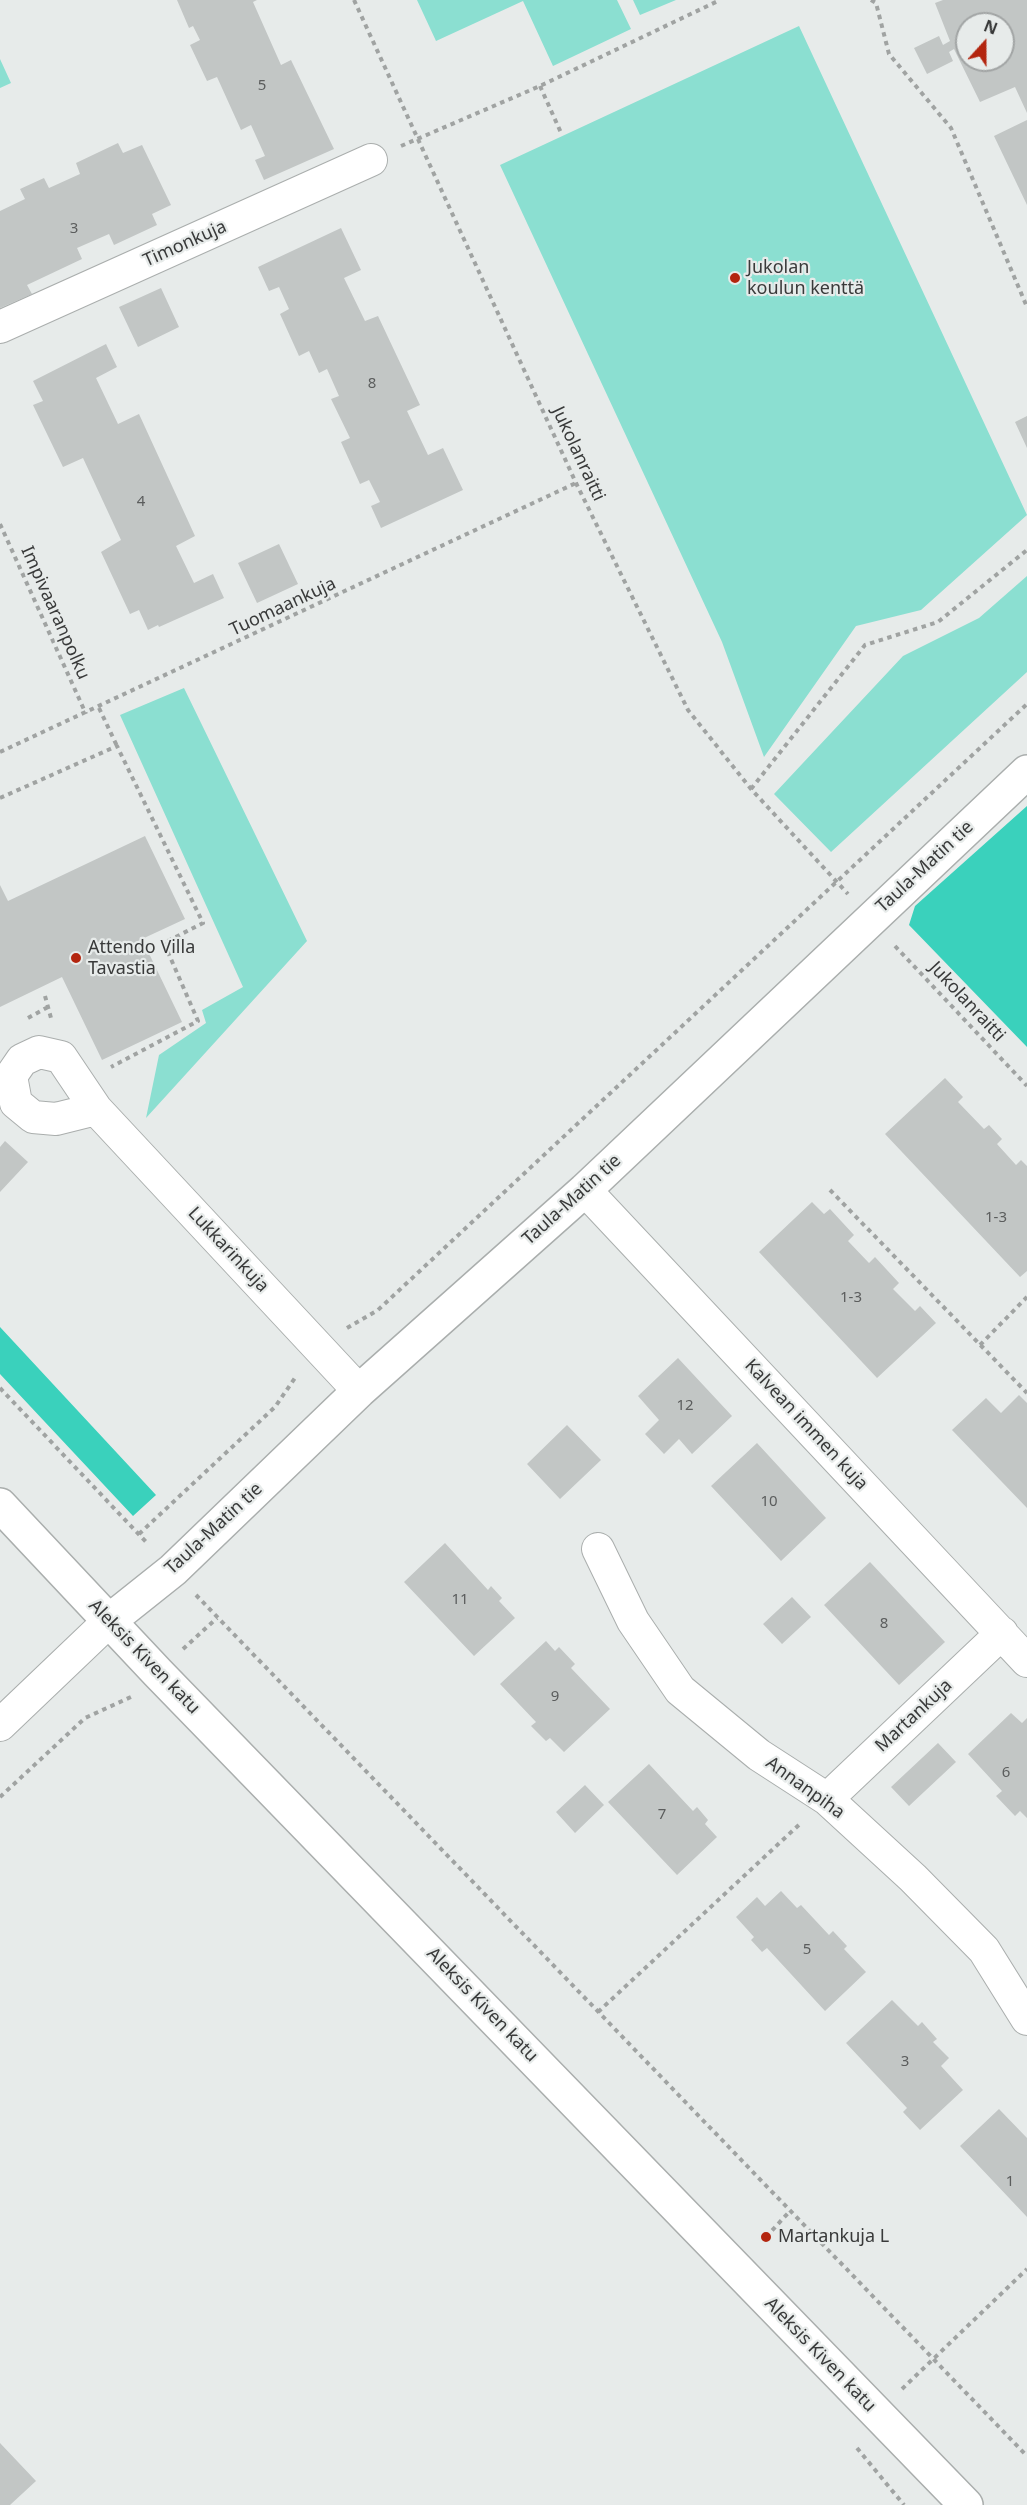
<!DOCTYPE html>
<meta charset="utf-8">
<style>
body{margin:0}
#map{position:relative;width:1027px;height:2505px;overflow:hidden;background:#e7ebea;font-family:"Noto Sans",sans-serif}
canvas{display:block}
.north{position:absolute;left:955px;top:12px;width:60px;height:60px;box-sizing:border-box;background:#e7ebea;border:2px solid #a1a4a4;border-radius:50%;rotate:21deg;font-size:16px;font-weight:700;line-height:24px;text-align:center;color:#393a3a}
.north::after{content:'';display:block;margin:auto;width:21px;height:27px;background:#b3250f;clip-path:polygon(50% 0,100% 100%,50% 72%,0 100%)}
</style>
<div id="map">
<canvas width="1027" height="2505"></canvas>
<div class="north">N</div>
</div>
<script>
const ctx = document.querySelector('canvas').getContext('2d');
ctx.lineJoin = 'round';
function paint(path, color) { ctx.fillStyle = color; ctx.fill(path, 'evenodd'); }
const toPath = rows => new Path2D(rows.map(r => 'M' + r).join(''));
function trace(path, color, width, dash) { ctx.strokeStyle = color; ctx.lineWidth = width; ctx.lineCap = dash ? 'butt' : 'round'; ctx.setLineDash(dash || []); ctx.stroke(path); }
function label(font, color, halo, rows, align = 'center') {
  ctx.font = font + ' "Noto Sans",sans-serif'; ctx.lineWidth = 4.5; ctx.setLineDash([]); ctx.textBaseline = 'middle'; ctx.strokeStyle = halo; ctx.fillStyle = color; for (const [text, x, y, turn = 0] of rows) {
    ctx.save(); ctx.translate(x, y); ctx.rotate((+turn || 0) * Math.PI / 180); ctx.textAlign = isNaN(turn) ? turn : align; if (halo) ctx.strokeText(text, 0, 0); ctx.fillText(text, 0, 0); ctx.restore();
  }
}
const green = toPath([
 [417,0,617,0,631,29,553,66,523,1,436,41],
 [633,0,676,0,640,15],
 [799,26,1027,515,921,610,856,626,764,757,722,642,500,165],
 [0,59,11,83,0,88],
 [1027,576,1027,672,831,852,774,794,903,656,979,618],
 [184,688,307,941,146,1118,159,1055,206,1023,202,1010,243,987,120,715]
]);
const forest = toPath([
 [1027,806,1027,1047,909,925,915,906],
 [0,1327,156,1495,133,1516,0,1374]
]);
const building = toPath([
 [177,0,257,0,253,2,281,65,291,60,334,149,264,180,255,160,265,156,251,125,241,130,217,77,207,81,190,45,200,40,193,26,189,28],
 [943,0,1027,0,1027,113,1015,87,980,102,954,49,949,52,953,61,927,74,914,48,939,36,943,45,950,41,935,3],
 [967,24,1003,24,1003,60,967,60],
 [1027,120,1027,205,994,136],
 [118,143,123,153,142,145,171,205,152,214,157,225,114,245,109,234,77,248,82,259,27,285,32,294,0,308,0,211,25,199,20,189,44,178,49,188,80,174,76,163],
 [341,228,361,270,344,278,365,321,378,316,420,405,407,411,428,455,443,448,463,490,381,528,371,506,380,502,369,480,360,484,341,442,350,438,331,399,339,396,327,369,319,373,309,351,299,356,280,314,289,309,279,287,269,291,258,267],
 [161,288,179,327,138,347,119,307],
 [106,344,117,367,96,378,118,424,139,414,195,536,176,546,194,583,213,574,224,598,159,627,158,625,148,630,139,610,130,614,101,552,121,540,83,458,63,467,33,405,43,401,33,381],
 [1027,416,1027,448,1015,422],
 [279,544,298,584,257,603,238,563],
 [145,836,185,919,142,939,182,1022,102,1060,62,977,0,1007,0,885,8,901],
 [945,1078,963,1097,958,1102,984,1129,989,1125,1002,1139,997,1144,1016,1165,1021,1160,1027,1166,1027,1271,1020,1277,885,1134],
 [5,1141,28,1162,0,1192,0,1147],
 [812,1202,824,1214,830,1209,854,1235,848,1241,869,1263,875,1257,899,1283,893,1289,915,1311,920,1306,936,1323,877,1378,759,1252],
 [678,1358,732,1416,692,1454,679,1439,664,1454,645,1434,659,1420,638,1396],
 [1019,1395,1027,1403,1027,1508,952,1430,986,1398,1001,1413],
 [567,1425,601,1460,560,1499,527,1464],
 [757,1443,826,1518,781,1561,711,1486],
 [445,1543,488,1590,491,1586,502,1598,499,1601,515,1618,474,1656,404,1582],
 [870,1562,945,1642,899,1685,824,1605],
 [792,1597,811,1617,782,1644,763,1624],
 [546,1641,555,1651,559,1647,575,1664,571,1668,610,1709,564,1752,550,1738,546,1741,531,1726,536,1722,500,1684],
 [1011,1713,1022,1723,1027,1718,1027,1818,1020,1811,1015,1816,996,1796,1002,1791,968,1754],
 [938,1743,956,1762,909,1806,891,1787],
 [649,1764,693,1811,697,1807,708,1820,705,1824,717,1837,677,1875,608,1802],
 [585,1785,604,1805,575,1833,556,1812],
 [781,1891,797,1908,801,1905,829,1935,833,1931,847,1946,844,1949,866,1972,825,2011,767,1948,762,1952,751,1940,754,1937,736,1917,757,1897,765,1906],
 [892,2000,918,2026,922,2022,937,2039,933,2042,949,2058,941,2066,963,2090,920,2130,903,2112,907,2108,846,2043],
 [999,2109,1027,2138,1027,2217,960,2146],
 [0,2443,36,2481,10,2505,0,2505]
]);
const path = toPath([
 [354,0,576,483,688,710,751,789,848,894],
 [871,0,876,3,889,54,951,128,1027,307],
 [540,86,562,135],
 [401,146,540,86,720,0],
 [0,524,86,714],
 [99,708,117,746],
 [0,752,576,483],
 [751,789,865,645,938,622,1027,550],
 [0,798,117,746,203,923,164,943,198,1021,111,1067],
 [895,946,1027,1086],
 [45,996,51,1018],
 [28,1018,48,1007],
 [830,1190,1027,1393],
 [347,1328,378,1310,1027,704],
 [980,1345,1027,1297],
 [0,1388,148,1544],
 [139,1534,275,1407,297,1375],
 [196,1595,1027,2456],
 [183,1649,217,1618],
 [0,1797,85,1718,131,1697],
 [598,2012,802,1822],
 [766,2237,790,2211],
 [902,2389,1027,2269],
 [857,2448,904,2505]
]);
const street = toPath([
 [0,327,371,160],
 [96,1109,56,1119,33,1117,16,1103,11,1076,22,1060,39,1052,61,1057,96,1109,359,1391],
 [585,1190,1027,1661],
 [598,1549,633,1621,680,1690,759,1755,827,1799,913,1878,984,1950,1027,2019],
 [0,1725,109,1621],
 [827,1799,1002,1633]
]);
const secondary = toPath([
 [0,1505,158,1673,966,2505],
 [109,1621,173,1570,359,1391,585,1190,1027,772]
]);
const markers = [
 [735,278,6,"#b3250f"],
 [76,958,6,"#b3250f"],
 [766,2237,6,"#b3250f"]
];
const numberNames = [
 ["5",262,86],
 ["3",74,229],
 ["8",372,384],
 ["4",141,502],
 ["1-3",996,1218],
 ["1-3",851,1298],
 ["12",685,1406],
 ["10",769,1502],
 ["11",460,1600],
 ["8",884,1624],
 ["9",555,1697],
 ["6",1006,1773],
 ["7",662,1815],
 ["5",807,1950],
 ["3",905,2062],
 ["1",1010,2182]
];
const streetNames = [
 ["Timonkuja",185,244,-24],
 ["Jukolanraitti",578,454,65],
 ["Tuomaankuja",283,607,-25],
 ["Impivaaranpolku",55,613,66],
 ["Taula-Matin tie",925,867,-43],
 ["Jukolanraitti",967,1002,47],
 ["Taula-Matin tie",572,1200,-42],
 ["Lukkarinkuja",228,1250,47],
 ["Kalvean immen kuja",806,1425,47],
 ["Taula-Matin tie",214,1529,-43],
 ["Aleksis Kiven katu",144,1657,46],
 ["Martankuja",914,1716,-43],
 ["Annanpiha",805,1788,36],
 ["Aleksis Kiven katu",482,2005,46],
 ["Aleksis Kiven katu",820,2355,46]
];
const poiNames = [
 ["Jukolan",747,268],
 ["koulun kenttä",747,289],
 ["Attendo Villa",88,948],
 ["Tavastia",88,969],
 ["Martankuja L",778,2237]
];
paint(green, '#8bdfd1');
paint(forest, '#3ad1bc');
paint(building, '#c2c6c5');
trace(street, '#aaaead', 34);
trace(secondary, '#aaaead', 36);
trace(path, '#a0a3a2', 4, [4.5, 4.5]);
trace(street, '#fff', 32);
trace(secondary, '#fff', 33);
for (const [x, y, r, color] of markers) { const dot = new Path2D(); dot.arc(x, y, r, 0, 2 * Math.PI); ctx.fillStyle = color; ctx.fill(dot); trace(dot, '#e7ebea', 2); }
label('15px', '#5b5d5d', null, numberNames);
label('18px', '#393a3a', '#e7ebea', streetNames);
label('18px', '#393a3a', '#e7ebea', poiNames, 'left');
</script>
